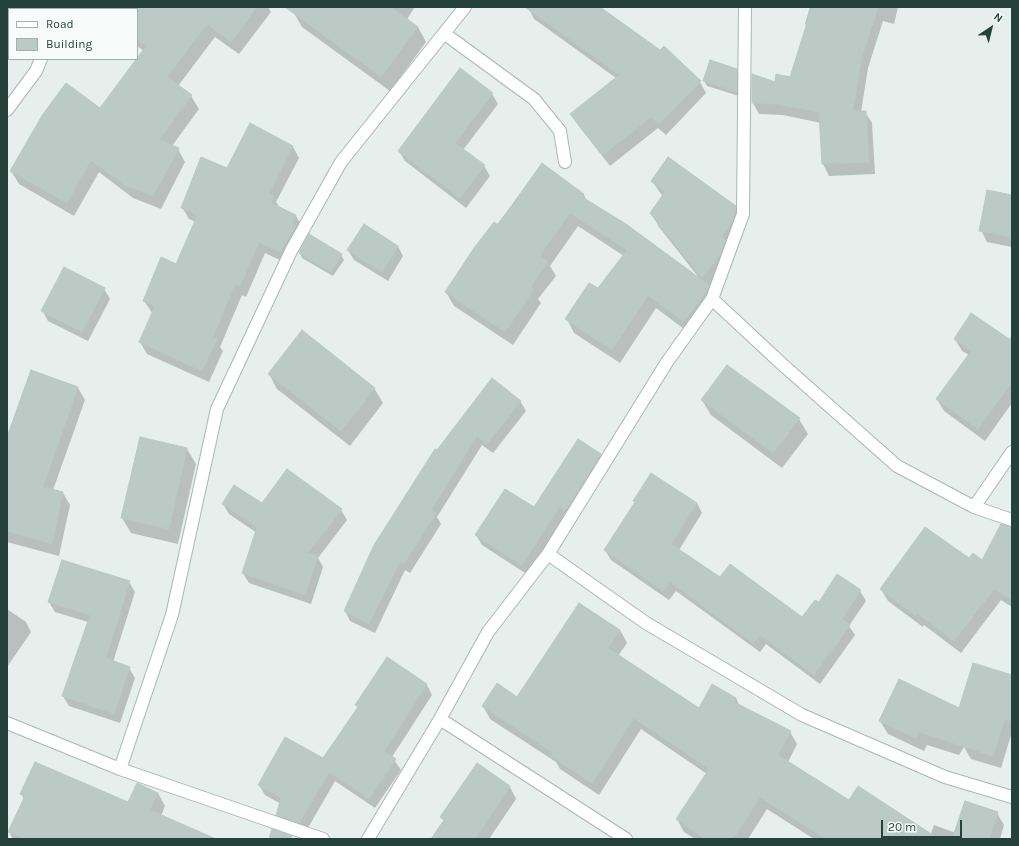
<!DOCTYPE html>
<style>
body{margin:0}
#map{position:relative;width:1019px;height:846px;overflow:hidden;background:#e6efeb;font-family:Karla,sans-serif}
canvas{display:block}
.frame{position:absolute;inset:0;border:8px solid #24423a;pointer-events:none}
.legend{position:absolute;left:8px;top:8px;width:130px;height:52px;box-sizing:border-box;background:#f7fbf9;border:1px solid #a3b1ad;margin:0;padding:5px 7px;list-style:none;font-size:12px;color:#24423a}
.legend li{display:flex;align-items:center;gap:8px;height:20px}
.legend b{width:20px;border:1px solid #a3b1ad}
.north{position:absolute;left:971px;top:8px;width:40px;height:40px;-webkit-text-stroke:3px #f7fbf9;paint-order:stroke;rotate:35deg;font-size:11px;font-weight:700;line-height:16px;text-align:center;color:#24423a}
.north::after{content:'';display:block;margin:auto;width:14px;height:18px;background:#24423a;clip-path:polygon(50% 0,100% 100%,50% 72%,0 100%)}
.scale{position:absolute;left:881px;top:820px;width:81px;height:18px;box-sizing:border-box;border:2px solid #24423a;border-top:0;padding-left:5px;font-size:12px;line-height:14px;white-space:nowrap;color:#24423a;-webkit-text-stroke:3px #f7fbf9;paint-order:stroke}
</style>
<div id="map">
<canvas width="1019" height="846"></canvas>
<div class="frame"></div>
<ul class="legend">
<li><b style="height:5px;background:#fff"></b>Road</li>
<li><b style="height:11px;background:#bbcac4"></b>Building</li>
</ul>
<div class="north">N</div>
<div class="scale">20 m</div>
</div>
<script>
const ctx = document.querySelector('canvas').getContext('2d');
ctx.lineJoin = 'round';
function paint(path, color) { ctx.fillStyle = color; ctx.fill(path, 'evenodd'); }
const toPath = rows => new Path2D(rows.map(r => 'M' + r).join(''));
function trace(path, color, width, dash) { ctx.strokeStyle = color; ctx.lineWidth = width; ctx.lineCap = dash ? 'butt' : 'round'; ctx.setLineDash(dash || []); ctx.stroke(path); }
const shadow = toPath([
 [110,7,268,7,271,12,239,54,215,37,178,86,191,96,199,109,172,146,178,149,185,162,161,209,133,198,99,172,74,216,19,184,11,171,100,110,144,51,137,46,137,9,108,9],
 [298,7,415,7,407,19,418,27,426,42,390,91,302,27,294,13],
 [528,7,602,7,601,9,700,82,706,93,666,135,658,128,610,166,578,125,571,114,616,78,534,19],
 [810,7,898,7,894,24,883,21,868,68,861,112,865,112,872,123,875,174,829,176,823,164,821,123,783,115,759,114,753,103,776,83,791,78,807,26,805,24],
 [736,69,739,74,739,96,707,86,704,81],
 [492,94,498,104,463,150,484,166,490,176,466,208,405,161,399,151],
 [251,125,293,147,299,158,276,202,280,208,296,216,302,227,286,263,265,253,246,297,242,295,220,347,223,351,209,382,147,354,140,342,153,314,144,301,177,265,196,222,189,219,182,207,228,170],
 [542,165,584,195,587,201,700,279,659,227,651,213,663,197,652,181,735,207,743,221,692,335,656,308,620,363,574,333,567,319,598,290,624,256,578,226,550,266,556,276,538,299,541,303,513,345,454,306,446,292],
 [1012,196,1012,247,987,242,981,230],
 [398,246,403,256,388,281,354,260,348,250],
 [300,253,341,255,344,260,333,276,302,258],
 [104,289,110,299,88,341,48,321,42,310],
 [1012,335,1012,403,985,441,944,411,937,399,969,355,962,351,955,339,1009,340],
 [269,374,374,388,383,403,350,446,277,389],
 [78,388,85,400,53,490,63,493,70,505,59,556,7,542,7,440],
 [702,400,799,419,808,434,782,468,711,415],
 [520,401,526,411,493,453,482,445,437,517,441,524,410,573,405,570,375,633,350,621,345,611,437,451],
 [140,439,187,449,196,464,178,544,131,533,122,518],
 [600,455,606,465,528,575,482,545,476,535,534,508],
 [634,501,697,503,702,513,679,550,720,579,802,619,819,604,860,591,866,601,849,626,855,635,820,684,766,644,760,652,676,591,669,600,611,560,605,550,636,504],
 [223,504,262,504,341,510,347,520,318,558,323,567,311,604,249,583,243,573,257,533,229,514],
 [1012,546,1012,607,1001,600,961,653,924,625,923,627,888,601,881,589,969,560,983,561],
 [129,582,135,592,113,662,129,668,135,678,120,723,69,706,63,696,88,622,55,612,49,602],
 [7,609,26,622,31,632,7,667],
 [620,630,627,643,618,656,700,709,736,698,740,707,790,732,797,744,788,762,903,839,814,839,767,809,748,839,695,839,684,832,677,819,707,774,641,729,599,795,560,769,556,762,490,719,483,706,517,698],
 [387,658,427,685,432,695,392,757,401,770,375,808,335,781,305,833,283,825,277,815,281,804,265,795,259,785,323,760,358,708,356,705],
 [1012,677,1012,732,1001,768,971,759,964,747,959,755,927,745,924,751,888,734,880,721,960,709],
 [477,765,510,787,516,799,489,839,432,839,444,822,442,817],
 [158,793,165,806,161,816,213,839,13,839,9,832,24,799,21,794,129,803],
 [997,813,1004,825,1000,839,929,839,934,825,956,833]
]);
const building = toPath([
 [137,7,257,7,231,42,207,24,167,77,192,95,159,140,179,148,153,196,124,185,91,160,67,203,10,171,43,114,66,83,100,108,146,46,137,39,137,7],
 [285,7,391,7,418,27,381,77,285,7],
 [525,7,600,7,660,50,664,46,701,81,659,124,651,117,603,155,570,114,619,75,525,7],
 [812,7,878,7,862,56,853,111,866,111,869,162,822,164,819,112,775,104,752,103,752,74,775,82,776,74,790,77,812,7],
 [710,60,737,69,737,92,703,81,710,60],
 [460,68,493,93,455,143,485,165,460,198,398,151,460,68],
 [250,123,293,146,269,194,274,196,271,203,296,215,292,224,296,226,280,252,259,242,240,286,235,284,213,337,217,339,202,371,139,342,155,306,143,301,161,257,176,264,197,216,193,214,193,212,181,208,201,157,227,168,250,123],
 [668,157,736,206,732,222,721,237,726,240,720,255,702,278,650,213,665,192,651,181,668,157],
 [542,163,584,194,582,197,626,224,709,285,707,290,684,322,648,295,612,350,565,319,589,283,598,288,627,250,570,213,540,255,548,262,530,287,534,289,505,332,445,292,474,248,494,222,498,225,542,163],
 [987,190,1012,195,1012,237,979,231,987,190],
 [364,224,398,246,382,272,347,250,364,224],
 [309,234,342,254,331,272,299,253,309,234],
 [64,267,105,288,82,332,41,311,64,267],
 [971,313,1012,341,1012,382,978,429,936,399,971,351,954,339,971,313],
 [302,330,375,388,341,431,268,374,302,330],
 [727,365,800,418,773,453,701,400,727,365],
 [31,370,78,387,43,487,63,492,52,544,7,531,7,437,31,370],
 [492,378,521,401,487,444,477,436,431,510,436,513,404,564,400,561,369,624,344,611,374,545,435,449,437,450,492,378],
 [140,437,187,448,169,529,121,518,140,437],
 [578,439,601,454,565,511,559,507,522,565,475,535,505,489,534,507,578,439],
 [287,469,342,509,308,553,318,556,305,595,242,573,257,527,222,504,234,485,262,503,287,469],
 [651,473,697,503,671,544,720,577,730,564,802,617,815,600,819,602,837,574,861,590,842,619,850,625,814,675,760,635,753,643,670,582,663,591,604,550,635,502,633,501,651,473],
 [1001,524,1012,527,1012,600,994,589,954,641,917,613,916,616,880,589,925,527,969,558,973,553,982,560,1001,524],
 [62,560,130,581,106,658,130,667,114,714,62,696,90,615,48,602,62,560],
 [579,603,620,630,608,648,673,691,699,708,712,684,736,698,734,702,791,731,778,755,849,800,858,786,939,839,826,839,760,797,733,839,705,839,676,819,709,769,634,718,592,783,551,756,553,753,482,706,497,683,517,697,579,603],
 [387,657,427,684,384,751,396,759,369,799,329,772,299,823,276,815,281,798,258,785,285,737,323,758,358,707,355,705,387,657],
 [973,663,1012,675,1012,721,1005,719,993,756,919,732,916,738,879,721,899,679,959,708,973,663],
 [35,762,128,802,137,783,158,793,150,810,216,839,24,839,8,832,25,796,20,794,35,762],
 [477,763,510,786,475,839,431,839,444,820,440,817,477,763],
 [965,801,998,812,989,839,952,839,965,801],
 [272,829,292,836,290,839,269,839,272,829]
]);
const street = toPath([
 [62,9,62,7],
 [445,34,534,99,560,131,565,162],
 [7,110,36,71,41,59],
 [712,299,783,365,897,466,974,507,1012,520],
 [974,507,1012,452],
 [548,554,646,623,802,715,945,777,1012,797],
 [440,719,626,839],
 [7,723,120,769,323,839],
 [120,769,172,615,217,409,291,251,341,162,465,7],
 [368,839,440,719,488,632,548,554,667,362,712,299,743,214,745,7]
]);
paint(shadow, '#0003');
paint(building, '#bbcac4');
trace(building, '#b8c9c2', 1);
trace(street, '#a8b8b2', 14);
trace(street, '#fff', 12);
</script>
